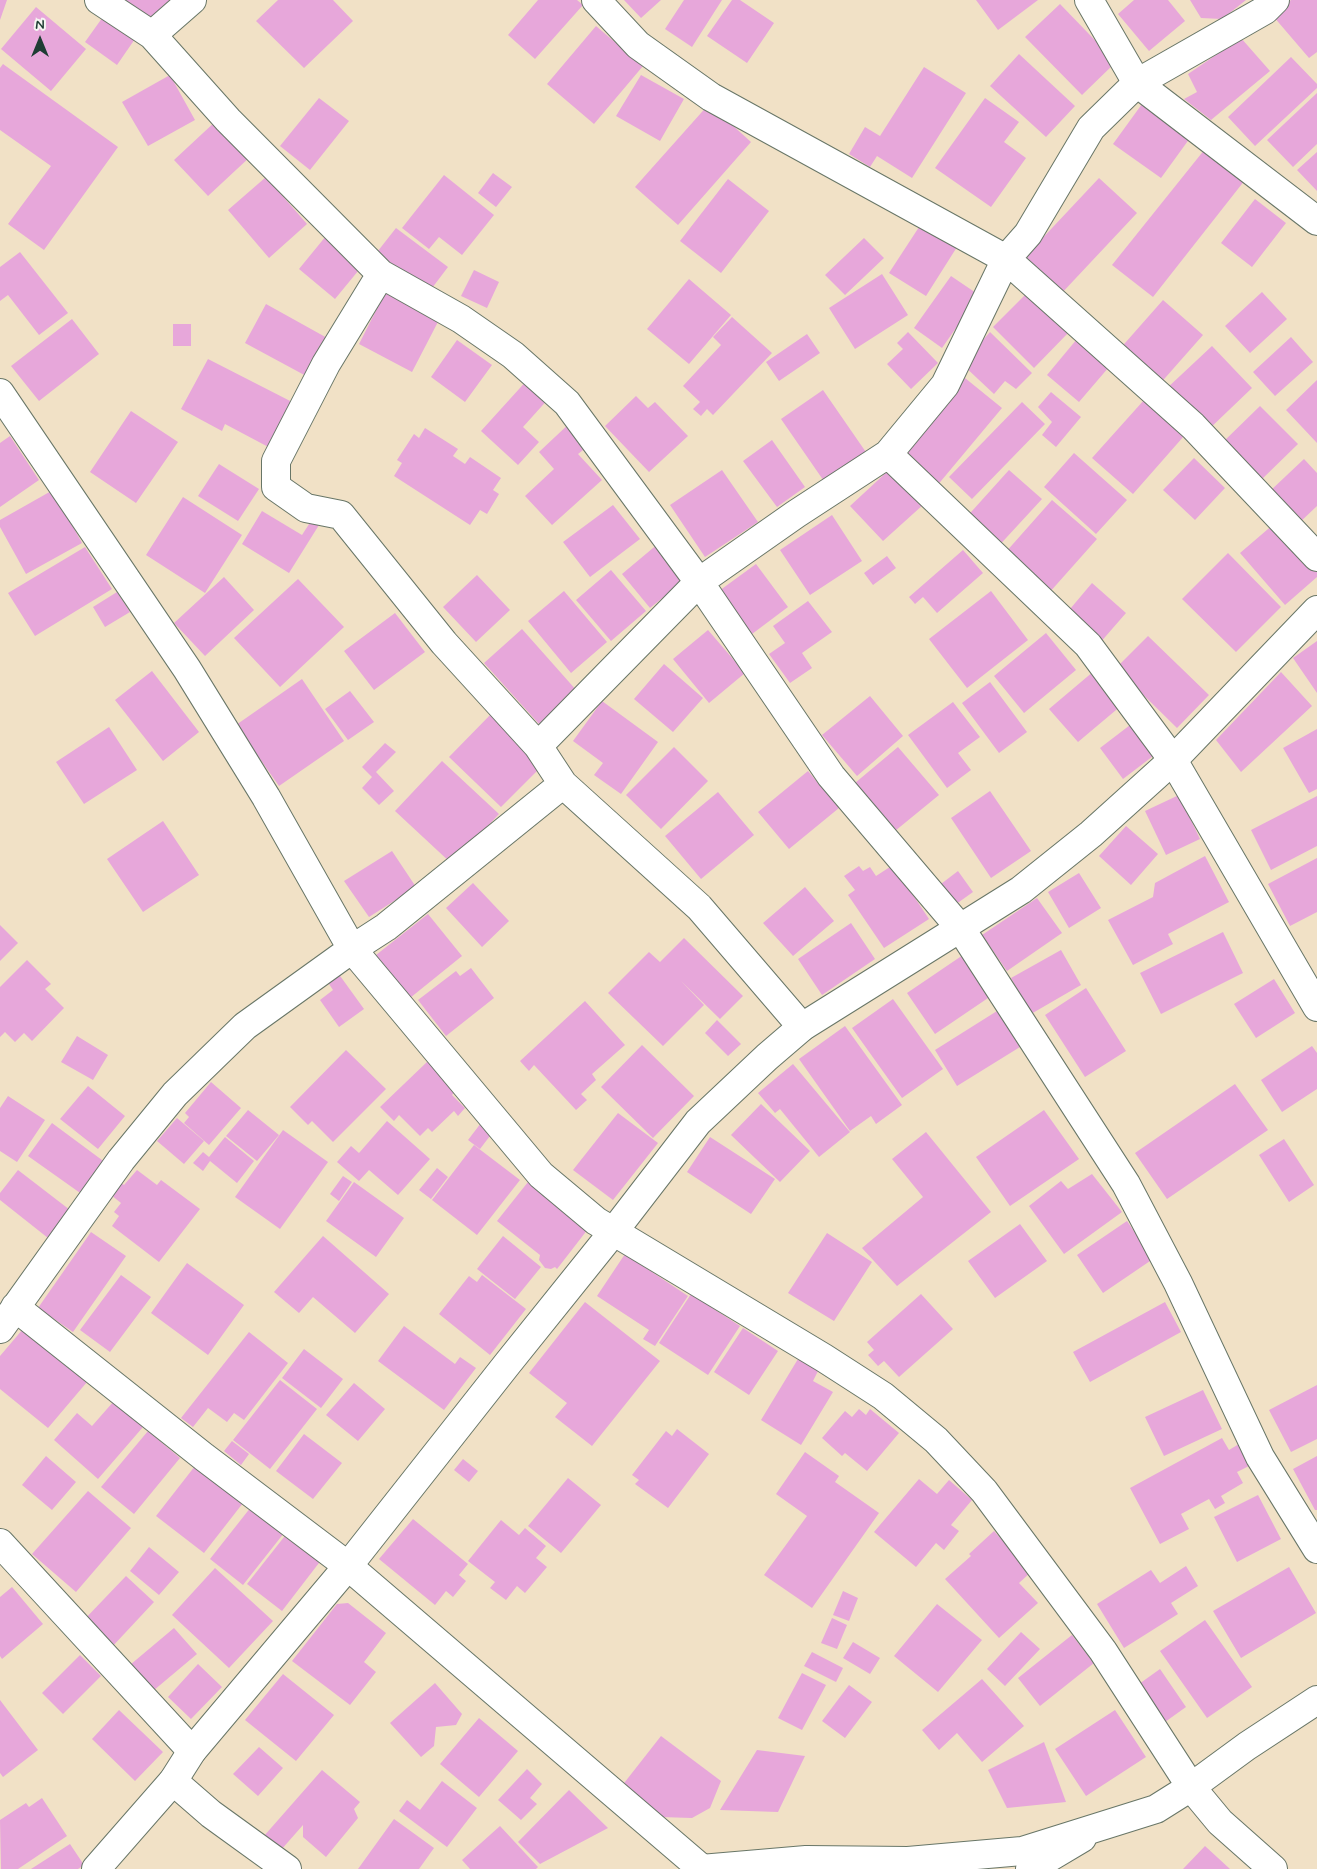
<!DOCTYPE html>
<style>
body{margin:0}
#map{position:relative;width:1317px;height:1869px;overflow:hidden;background:#f1e1c6;font-family:Mynerve,sans-serif}
canvas{display:block}
.north{position:absolute;left:15px;top:15px;width:50px;height:50px;-webkit-text-stroke:4px #f6f6f2;paint-order:stroke;rotate:0deg;font-size:14px;font-weight:700;line-height:20px;text-align:center;color:#1f3d34}
.north::after{content:'';display:block;margin:auto;width:18px;height:22px;background:#1f3d34;clip-path:polygon(50% 0,100% 100%,50% 72%,0 100%)}
</style>
<div id="map">
<canvas width="1317" height="1869"></canvas>
<div class="north">N</div>
</div>
<script>
const ctx = document.querySelector('canvas').getContext('2d');
ctx.lineJoin = 'round';
function paint(path, color) { ctx.fillStyle = color; ctx.fill(path, 'evenodd'); }
const toPath = rows => new Path2D(rows.map(r => 'M' + r).join(''));
function trace(path, color, width, dash) { ctx.strokeStyle = color; ctx.lineWidth = width; ctx.lineCap = dash ? 'butt' : 'round'; ctx.setLineDash(dash || []); ctx.stroke(path); }
const building = toPath([
 [0,0,7,0,0,20],
 [123,0,174,0,153,25],
 [278,0,333,0,353,21,304,68,256,21],
 [538,0,577,0,583,5,535,59,508,35],
 [624,0,661,0,641,18],
 [684,0,722,0,692,47,665,29],
 [732,0,740,0,774,23,747,63,707,36],
 [976,0,1038,0,998,30],
 [1134,0,1168,0,1185,21,1149,51,1118,14],
 [1190,0,1246,0,1222,19,1201,18],
 [1291,0,1317,0,1317,52,1309,58,1273,16],
 [1060,4,1116,62,1082,95,1025,37],
 [36,7,86,49,51,91,1,49],
 [105,14,137,36,117,65,85,42],
 [596,26,643,66,594,124,547,84],
 [1241,38,1270,71,1211,120,1184,99,1197,92,1188,74],
 [1019,54,1075,106,1046,137,990,86],
 [1291,57,1317,84,1317,88,1255,146,1228,117],
 [3,64,118,147,44,250,8,224,51,166,0,130,0,68],
 [924,67,966,93,912,178,877,156,870,167,849,154,865,127,880,136],
 [170,75,195,120,148,146,122,102],
 [641,75,684,99,660,141,616,116],
 [1317,93,1317,144,1293,167,1267,140],
 [319,98,349,121,310,170,280,146],
 [985,98,1019,122,1004,142,1026,158,991,207,935,168],
 [709,104,751,142,678,225,635,187],
 [1142,104,1190,138,1161,178,1113,144],
 [217,120,251,156,208,196,174,160],
 [1205,149,1245,180,1153,297,1112,265],
 [1317,152,1317,191,1297,170],
 [493,173,512,187,496,207,478,193],
 [444,175,494,215,462,255,439,237,429,249,402,228],
 [266,177,307,224,269,258,228,210],
 [1099,178,1137,213,1060,295,1022,260],
 [728,179,769,211,721,273,680,241],
 [1255,199,1286,223,1252,267,1221,243],
 [921,224,957,247,926,296,889,273],
 [396,228,448,267,426,296,374,256],
 [326,236,363,265,335,299,299,269],
 [864,238,884,258,845,295,825,275],
 [20,252,68,313,39,335,8,295,0,301,0,267],
 [474,270,499,282,487,308,461,296],
 [882,274,908,315,855,349,829,308],
 [951,276,979,295,942,348,914,328],
 [689,279,731,315,689,364,647,329],
 [386,291,440,318,412,372,359,344],
 [1028,292,1069,332,1034,368,993,327],
 [1262,292,1287,319,1250,353,1225,326],
 [1163,300,1203,335,1158,386,1118,351],
 [266,304,329,339,308,377,245,343],
 [732,317,772,353,713,415,707,409,701,416,693,409,700,402,683,386,721,345,713,337],
 [72,319,99,354,39,401,11,366],
 [173,324,191,324,191,346,173,346],
 [908,332,938,363,911,389,887,364,903,349,897,343],
 [990,332,1032,373,1016,389,1005,381,994,394,962,364],
 [807,334,820,353,779,381,766,362],
 [1291,337,1313,362,1275,396,1253,372],
 [1077,339,1109,367,1079,402,1047,375],
 [457,340,492,365,465,402,431,377],
 [1212,346,1252,388,1206,432,1165,390],
 [208,359,298,405,274,450,225,424,222,431,181,409],
 [529,378,550,397,523,427,539,442,518,465,481,431],
 [965,378,1002,408,936,487,900,457],
 [1317,380,1317,443,1286,410],
 [823,390,870,458,828,487,781,419],
 [1051,392,1081,417,1056,447,1042,435,1052,422,1038,407],
 [636,396,648,408,655,402,688,436,649,472,605,426],
 [1144,400,1184,436,1133,494,1092,458],
 [1022,402,1045,424,972,499,949,477],
 [1260,406,1298,444,1258,483,1220,445],
 [131,411,178,442,136,503,90,472],
 [572,421,592,443,578,454,602,480,552,525,525,496,554,469,539,452],
 [425,428,458,449,453,456,465,464,470,457,501,478,493,490,499,494,487,514,480,510,470,525,394,476,402,463,397,460,414,434,419,438],
 [10,436,39,480,0,507,0,443],
 [772,440,805,487,777,507,743,461],
 [1074,453,1127,500,1096,534,1044,487],
 [1194,458,1225,488,1195,520,1163,490],
 [1304,459,1317,473,1317,506,1298,524,1269,492],
 [219,464,259,489,238,521,198,496],
 [890,469,924,504,883,541,850,506],
 [722,470,758,522,705,557,670,505],
 [1009,470,1042,499,995,550,963,521],
 [53,490,82,543,26,574,0,527,0,520],
 [183,497,242,535,205,593,146,555],
 [1052,500,1097,539,1049,593,1005,553],
 [613,505,640,539,590,577,563,542],
 [262,511,302,535,311,521,319,525,289,573,242,544],
 [832,515,862,561,810,595,780,550],
 [1275,523,1317,571,1317,577,1285,605,1240,553],
 [659,543,687,578,650,608,622,574],
 [85,547,112,589,35,636,8,593],
 [963,550,983,573,937,613,923,597,915,604,909,597],
 [1228,553,1281,607,1236,652,1182,599],
 [887,556,896,568,873,585,864,573],
 [756,564,788,607,752,634,719,591],
 [611,570,646,611,611,641,576,600],
 [477,575,510,610,476,642,443,607],
 [224,577,254,610,205,656,174,623],
 [298,579,344,627,280,687,234,638],
 [1092,583,1126,613,1099,644,1065,615],
 [564,591,607,642,571,673,528,621],
 [991,591,1028,640,967,688,929,639],
 [117,592,130,612,105,627,93,607],
 [808,601,832,632,802,653,812,668,790,683,769,654,785,643,773,626],
 [395,613,425,652,374,690,344,651],
 [522,629,577,691,539,724,484,663],
 [708,630,745,673,709,703,673,659],
 [1046,633,1076,670,1024,713,994,676],
 [1148,636,1209,695,1177,728,1116,668],
 [1317,641,1317,693,1293,658],
 [664,664,703,698,673,732,634,699],
 [152,671,199,732,163,761,115,700],
 [1094,671,1122,705,1078,742,1049,709],
 [1281,672,1312,706,1241,772,1216,740],
 [302,679,344,741,279,786,236,725],
 [990,682,1027,732,999,753,962,703],
 [350,691,374,722,348,740,325,709],
 [870,696,903,736,857,776,822,735],
 [602,701,658,742,621,794,594,775,603,763,573,741],
 [953,702,980,737,958,753,971,770,947,788,908,735],
 [493,712,545,763,501,807,449,757],
 [1134,722,1157,753,1123,779,1100,748],
 [109,727,137,770,84,804,56,762],
 [1317,729,1317,789,1309,793,1283,748],
 [385,743,396,752,376,772,394,791,379,805,362,788,372,777,362,767],
 [674,747,708,781,661,829,626,795],
 [898,747,939,795,895,831,855,783],
 [442,761,499,814,452,864,395,811],
 [808,771,839,808,789,849,758,812],
 [990,791,1031,851,991,878,951,818],
 [718,792,754,835,701,879,665,836],
 [1179,795,1200,839,1166,855,1145,811],
 [1317,796,1317,846,1271,870,1251,830],
 [163,821,199,875,143,912,107,859],
 [1126,826,1158,854,1131,885,1099,856],
 [392,851,416,887,369,917,344,881],
 [1205,856,1229,902,1168,934,1173,944,1133,965,1108,920,1153,897,1155,883],
 [1317,858,1317,912,1290,926,1268,884],
 [893,865,929,919,884,948,848,895,855,890,844,876,859,866,863,871,870,867,876,876],
 [958,871,973,892,952,907,937,887],
 [1079,873,1101,908,1069,928,1048,892],
 [473,883,509,921,482,947,446,908],
 [805,887,834,921,793,956,763,923],
 [1037,898,1062,933,1007,971,982,935],
 [428,914,462,956,410,998,376,955],
 [851,923,875,959,822,995,798,959],
 [0,925,18,943,0,961],
 [1223,932,1243,973,1161,1014,1140,973],
 [684,938,743,996,720,1019,681,981,704,1005,663,1046,608,993,649,952,660,962],
 [1061,950,1081,985,1031,1014,1011,978],
 [963,955,991,996,935,1034,907,993],
 [27,960,51,984,45,989,64,1008,32,1041,24,1033,15,1042,5,1032,0,1037,0,987],
 [471,968,494,998,446,1036,418,1000,456,971,460,976],
 [338,973,364,1009,339,1027,320,1000,333,990,327,981],
 [1274,979,1295,1013,1256,1038,1234,1004],
 [1086,988,1126,1051,1085,1077,1045,1015],
 [893,999,943,1069,902,1098,852,1028],
 [585,1001,625,1045,592,1074,596,1080,581,1094,587,1100,576,1110,534,1065,529,1071,520,1061],
 [997,1011,1020,1047,957,1086,935,1050],
 [717,1020,741,1044,728,1056,705,1033],
 [845,1026,902,1105,876,1124,871,1116,850,1131,799,1059],
 [77,1036,108,1055,93,1080,61,1062],
 [642,1045,694,1096,653,1138,601,1087],
 [1312,1046,1317,1053,1317,1089,1282,1112,1261,1080],
 [346,1050,386,1089,333,1142,312,1121,308,1125,290,1107],
 [428,1061,456,1090,452,1095,465,1108,458,1116,454,1111,432,1132,428,1128,420,1136,399,1115,394,1121,380,1107],
 [793,1064,850,1132,819,1157,780,1109,775,1113,758,1093],
 [211,1082,241,1108,209,1145,184,1123,189,1117,185,1113],
 [1235,1084,1268,1130,1167,1199,1135,1153],
 [88,1086,125,1116,98,1149,60,1119],
 [8,1096,45,1120,17,1162,0,1151,0,1108],
 [761,1104,810,1151,780,1182,731,1135],
 [248,1110,279,1135,257,1161,226,1136],
 [1044,1110,1079,1159,1010,1206,976,1157],
 [618,1113,658,1143,613,1200,573,1170],
 [177,1118,204,1141,184,1164,157,1141],
 [387,1121,430,1159,398,1195,369,1170,359,1181,337,1162,351,1146,359,1153],
 [52,1123,106,1163,83,1195,28,1156],
 [481,1123,493,1132,480,1149,468,1140],
 [283,1130,328,1162,280,1229,235,1197],
 [926,1132,991,1212,897,1286,862,1248,923,1197,892,1159],
 [225,1137,254,1161,237,1183,210,1161,203,1171,193,1163,203,1152,209,1157],
 [710,1137,775,1179,751,1214,687,1172],
 [1284,1139,1314,1185,1289,1202,1259,1155],
 [474,1145,520,1180,477,1235,432,1200],
 [437,1168,448,1177,431,1199,419,1190],
 [18,1170,70,1210,48,1238,0,1200,0,1193],
 [137,1170,157,1185,161,1180,200,1209,159,1262,112,1226,119,1216,114,1212,121,1203,111,1195,120,1182,124,1185],
 [1092,1174,1122,1212,1064,1254,1029,1206,1061,1181,1068,1189],
 [343,1176,352,1182,339,1201,330,1194],
 [354,1182,404,1218,376,1257,326,1221],
 [528,1182,588,1229,557,1269,555,1267,551,1269,545,1268,539,1260,540,1255,497,1221],
 [1127,1221,1153,1259,1103,1293,1077,1255],
 [1020,1224,1047,1261,995,1298,968,1261],
 [91,1232,126,1256,73,1332,38,1308],
 [827,1233,872,1262,834,1321,788,1293],
 [323,1236,389,1294,355,1333,313,1297,299,1313,274,1292],
 [503,1236,541,1267,515,1299,477,1269],
 [625,1254,688,1296,655,1346,643,1339,649,1330,597,1296],
 [187,1263,244,1305,208,1355,151,1313],
 [121,1275,151,1297,110,1352,80,1330],
 [482,1275,526,1309,490,1355,439,1314,469,1276,477,1282],
 [691,1294,740,1326,708,1375,659,1343],
 [921,1294,953,1329,899,1377,884,1361,878,1366,868,1355,874,1350,867,1342],
 [585,1302,660,1361,592,1446,555,1417,567,1403,529,1373],
 [1165,1302,1181,1332,1090,1382,1073,1352],
 [404,1326,455,1364,460,1357,476,1368,444,1410,378,1361],
 [743,1328,778,1351,749,1395,714,1372],
 [23,1329,87,1382,48,1428,0,1389,0,1356],
 [249,1332,288,1363,244,1420,234,1413,227,1422,208,1408,193,1427,181,1418,196,1399,202,1404,196,1399],
 [304,1349,343,1379,321,1408,282,1378],
 [798,1359,818,1371,813,1381,833,1392,801,1445,761,1420],
 [280,1380,317,1409,270,1469,233,1440],
 [354,1383,385,1409,358,1441,326,1415],
 [1317,1385,1317,1439,1291,1452,1269,1410],
 [1203,1390,1222,1429,1164,1456,1145,1417],
 [114,1401,143,1427,98,1479,54,1440,77,1413,92,1426],
 [859,1409,866,1415,870,1409,899,1433,867,1471,845,1453,842,1456,822,1438,845,1411,852,1417],
 [677,1429,709,1454,668,1508,635,1484,639,1480,632,1475,666,1431,672,1436],
 [148,1431,180,1458,134,1514,101,1487],
 [304,1434,342,1463,313,1499,276,1471],
 [1222,1438,1229,1450,1239,1444,1251,1465,1237,1472,1243,1483,1221,1496,1225,1503,1215,1509,1209,1499,1181,1514,1189,1529,1160,1544,1130,1488],
 [232,1441,249,1454,241,1465,224,1451],
 [805,1452,839,1476,835,1482,879,1513,812,1608,764,1575,807,1516,776,1494],
 [46,1456,76,1482,52,1510,22,1485],
 [1317,1456,1317,1510,1315,1510,1293,1469],
 [463,1459,478,1471,469,1482,454,1470],
 [195,1466,243,1503,204,1553,156,1516],
 [568,1478,601,1505,561,1553,528,1526],
 [919,1479,937,1494,949,1480,972,1500,951,1525,959,1531,944,1550,936,1543,916,1567,874,1532],
 [88,1491,131,1528,76,1592,32,1554],
 [1258,1495,1281,1539,1237,1562,1214,1517],
 [251,1507,284,1533,243,1585,210,1559],
 [413,1519,468,1564,459,1575,466,1581,453,1597,446,1591,435,1605,379,1559],
 [501,1520,519,1535,525,1528,546,1546,536,1558,547,1567,525,1593,517,1586,506,1600,490,1588,495,1582,468,1561],
 [994,1531,1031,1572,1019,1583,1038,1603,999,1638,945,1579,971,1556,969,1554],
 [288,1532,322,1559,282,1611,247,1584],
 [149,1547,179,1572,159,1595,130,1571],
 [1186,1566,1198,1586,1171,1603,1178,1614,1124,1648,1097,1604,1151,1570,1160,1583],
 [1289,1567,1316,1613,1241,1658,1213,1611],
 [215,1568,273,1621,229,1668,172,1615],
 [126,1576,154,1602,111,1648,82,1622],
 [12,1587,43,1624,2,1659,0,1656,0,1597],
 [843,1591,858,1598,849,1621,833,1615],
 [348,1603,386,1633,364,1662,376,1672,350,1705,292,1661,337,1604],
 [937,1604,982,1640,938,1692,894,1656],
 [832,1618,847,1625,837,1649,821,1643],
 [1205,1620,1252,1687,1207,1718,1160,1651],
 [174,1628,197,1654,147,1696,124,1670],
 [1021,1632,1040,1649,1005,1686,987,1669],
 [1072,1635,1094,1663,1040,1706,1018,1678],
 [853,1642,880,1658,870,1674,843,1658],
 [812,1652,843,1668,836,1682,804,1666],
 [80,1655,101,1676,63,1714,42,1693],
 [198,1664,222,1687,191,1719,168,1697],
 [1160,1669,1186,1707,1165,1722,1139,1684],
 [802,1673,826,1685,802,1730,778,1718],
 [283,1674,334,1715,296,1761,245,1720],
 [982,1679,1024,1726,982,1762,957,1733,939,1750,922,1730],
 [435,1683,462,1714,456,1725,436,1727,434,1746,421,1757,390,1723],
 [849,1685,872,1702,845,1738,822,1721],
 [0,1700,38,1750,3,1777,0,1773],
 [119,1710,163,1752,135,1781,92,1739],
 [1115,1710,1146,1757,1086,1796,1055,1749],
 [479,1718,518,1751,479,1797,440,1764],
 [661,1736,721,1781,710,1808,692,1818,660,1817,621,1787],
 [1044,1742,1066,1802,1007,1808,988,1770],
 [259,1747,283,1768,258,1796,233,1774],
 [757,1750,805,1756,778,1812,720,1810],
 [527,1769,542,1784,530,1798,537,1804,521,1820,498,1800],
 [322,1770,360,1802,354,1809,358,1818,326,1857,303,1837,303,1825,281,1850,264,1836],
 [442,1781,477,1808,447,1847,399,1811,407,1800,420,1810],
 [569,1790,608,1828,540,1864,518,1842],
 [42,1798,67,1836,18,1869,1,1869,0,1820,26,1803,29,1807],
 [394,1819,434,1848,419,1869,358,1869],
 [500,1826,538,1867,536,1869,470,1869,462,1860],
 [70,1844,84,1865,78,1869,31,1869],
 [1205,1846,1230,1869,1183,1869]
]);
const minor = toPath([
 [99,0,152,35,228,120,381,274,461,319,513,355,567,403,699,582,831,776,961,929,1126,1184,1178,1283,1260,1457,1317,1549],
 [596,0,638,45,711,97,1006,259,1193,426,1317,557],
 [152,35,192,0],
 [381,274,326,364,276,461,276,487,306,508,341,515,444,643,538,746,563,784,699,907,802,1027],
 [0,393,187,669,266,797,352,949,541,1175,596,1221,824,1358,883,1396,936,1440,984,1491,1103,1651,1191,1787,1220,1822,1273,1869],
 [888,454,1088,645,1173,760,1317,1007],
 [538,746,699,582,796,514,888,454,945,385,1006,259,1028,234,1091,128,1137,83,1265,10,1275,0],
 [15,1307,204,1457,348,1566,702,1869],
 [0,1329,121,1160,175,1094,245,1026,352,949,386,927,563,784],
 [0,1543,192,1751],
 [173,1781,211,1814,287,1869],
 [1030,1869,1082,1838]
]);
const tertiary = toPath([
 [1089,0,1137,83,1317,221],
 [96,1869,173,1781,192,1751,348,1566,508,1363,614,1231,698,1122,767,1057,802,1027,1021,890,1091,834,1173,760,1317,610]
]);
const primary = toPath([
 [701,1869,806,1860,908,1861,1022,1851,1156,1809,1191,1787,1247,1746,1317,1700]
]);
paint(building, '#e7a7da');
trace(minor, '#687667', 30);
trace(tertiary, '#687667', 30);
trace(primary, '#687667', 30);
trace(minor, '#fff', 28);
trace(tertiary, '#fff', 28);
trace(primary, '#fff', 28);
</script>
